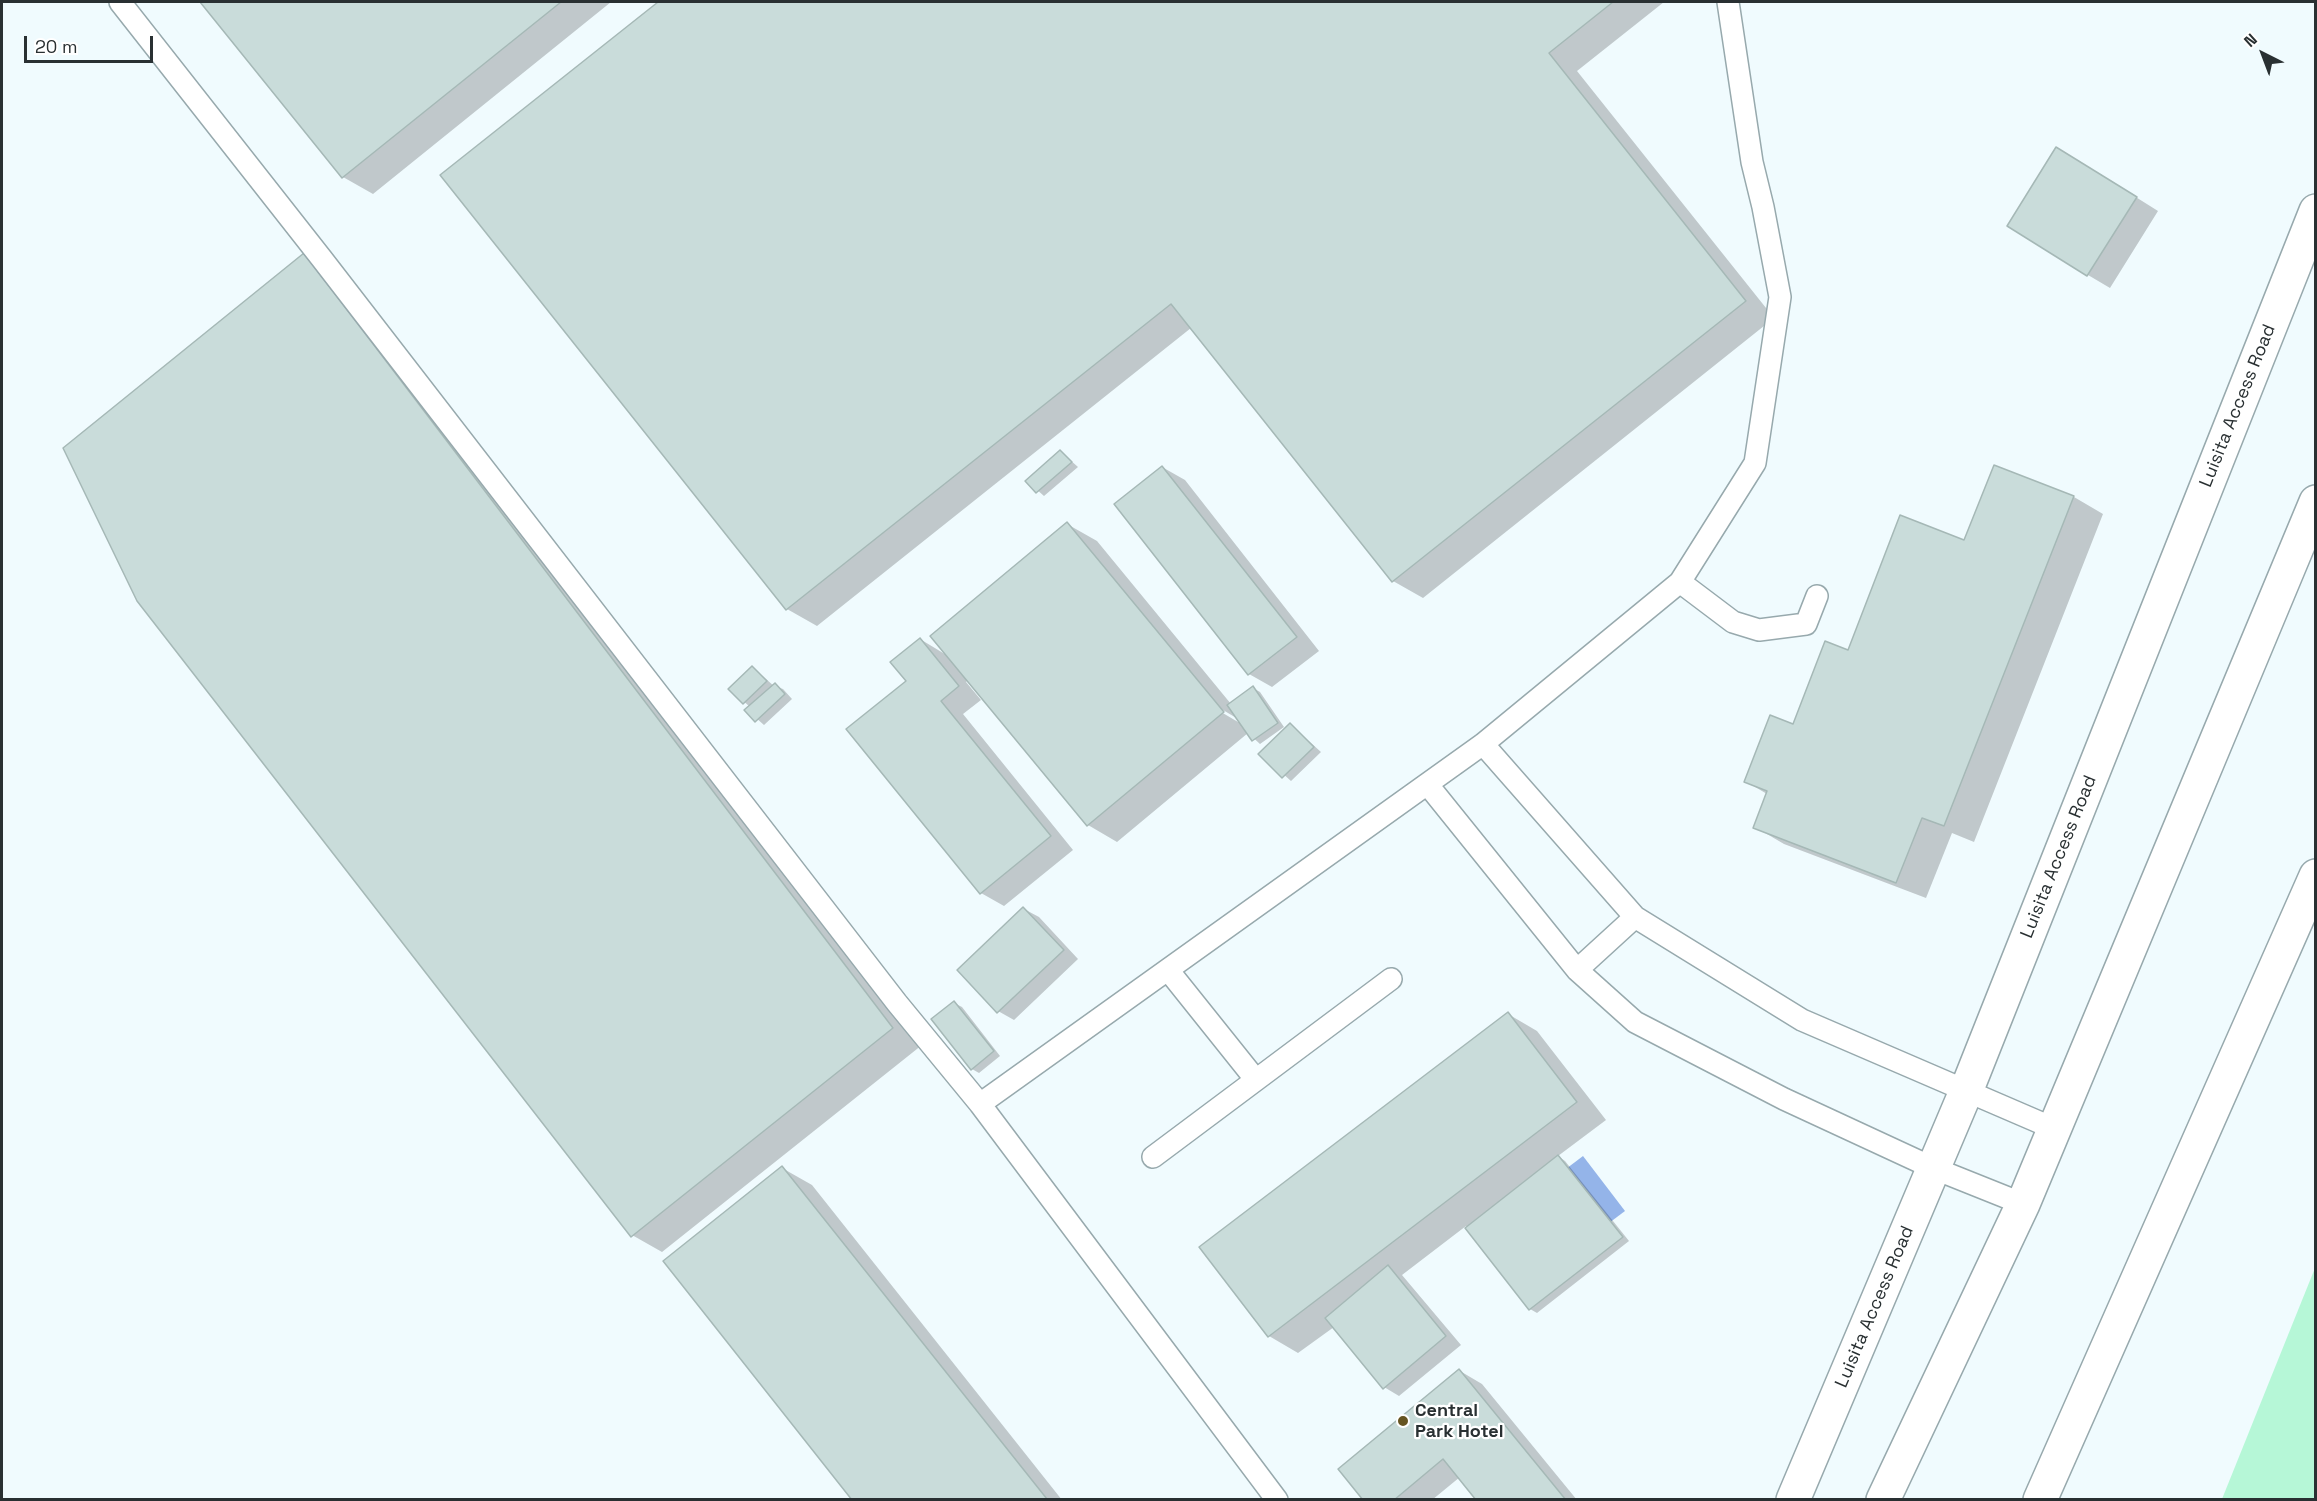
<!DOCTYPE html>
<style>
body{margin:0}
#map{position:relative;width:2317px;height:1501px;overflow:hidden;background:#f0fbfe;font-family:"Space Grotesk",sans-serif}
canvas{display:block}
.frame{position:absolute;inset:0;border:3px solid #293032;pointer-events:none}
.north{position:absolute;left:2233px;top:24px;width:60px;height:60px;-webkit-text-stroke:4px #fff;paint-order:stroke;rotate:318deg;font-size:16px;font-weight:700;line-height:24px;text-align:center;color:#293032}
.north::after{content:'';display:block;margin:auto;width:21px;height:27px;background:#293032;clip-path:polygon(50% 0,100% 100%,50% 72%,0 100%)}
.scale{position:absolute;left:24px;top:36px;width:129px;height:27px;box-sizing:border-box;border:3px solid #293032;border-top:0;padding-left:8px;font-size:18px;line-height:21px;white-space:nowrap;color:#293032;-webkit-text-stroke:4px #fff;paint-order:stroke}
</style>
<div id="map">
<canvas width="2317" height="1501"></canvas>
<div class="frame"></div>
<div class="north">N</div>
<div class="scale">20 m</div>
</div>
<script>
const ctx = document.querySelector('canvas').getContext('2d');
ctx.lineJoin = 'round';
function paint(path, color) { ctx.fillStyle = color; ctx.fill(path, 'evenodd'); }
const toPath = rows => new Path2D(rows.map(r => 'M' + r).join(''));
function trace(path, color, width, dash) { ctx.strokeStyle = color; ctx.lineWidth = width; ctx.lineCap = dash ? 'butt' : 'round'; ctx.setLineDash(dash || []); ctx.stroke(path); }
function label(font, color, halo, rows, align = 'center') {
  ctx.font = font + ' "Space Grotesk",sans-serif'; ctx.lineWidth = 4.5; ctx.setLineDash([]); ctx.textBaseline = 'middle'; ctx.strokeStyle = halo; ctx.fillStyle = color; for (const [text, x, y, turn = 0] of rows) {
    ctx.save(); ctx.translate(x, y); ctx.rotate((+turn || 0) * Math.PI / 180); ctx.textAlign = isNaN(turn) ? turn : align; if (halo) ctx.strokeText(text, 0, 0); ctx.fillText(text, 0, 0); ctx.restore();
  }
}
const green = toPath([
 [2315,1268,2315,1499,2222,1499]
]);
const water = toPath([
 [1583,1156,1625,1211,1541,1274,1500,1219]
]);
const shadow = toPath([
 [201,2,611,2,373,194,343,177],
 [660,2,1664,2,1577,71,1774,318,1423,598,1393,581,1191,328,817,626,787,609,442,175],
 [2080,162,2158,211,2110,288,2088,275],
 [304,255,334,272,922,1045,662,1252,632,1235],
 [1060,451,1078,467,1044,496,1027,481],
 [1995,466,2074,497,2103,514,1974,842,1952,833,1926,898,1784,844,1755,827,1767,794,1745,781,1793,725,1848,652,1965,542],
 [1162,467,1185,480,1319,651,1272,687,1249,674,1116,504],
 [1067,524,1097,541,1231,704,1253,688,1260,692,1284,727,1260,744,1248,733,1117,842,1088,825,968,680,966,682,981,700,963,714,1073,850,1004,906,981,893,848,729,908,681,920,639,948,656],
 [1218,707,1238,719,1238,722,1216,709],
 [752,667,774,686,783,689,792,699,764,725,747,710,750,707,730,689],
 [1291,725,1321,752,1291,781,1261,754],
 [1024,909,1039,917,1078,959,1014,1020,998,1011],
 [954,1003,962,1007,1000,1056,979,1073,972,1069],
 [1508,1014,1537,1031,1606,1120,1558,1156,1565,1161,1629,1241,1537,1313,1530,1309,1466,1226,1402,1275,1461,1345,1399,1396,1384,1387,1334,1327,1298,1353,1269,1336],
 [782,1168,812,1185,1062,1500,854,1500],
 [1460,1371,1482,1384,1577,1500,1478,1500,1460,1477,1432,1500,1365,1500]
]);
const building = toPath([
 [200,2,561,2,342,178,200,2],
 [658,2,1613,2,1549,53,1746,301,1392,582,1171,304,786,610,440,175,658,2],
 [2056,147,2137,197,2087,276,2007,226,2056,147],
 [304,253,893,1028,631,1237,137,601,63,448,304,253],
 [1060,450,1072,462,1036,493,1025,481,1060,450],
 [1994,465,2074,496,1944,826,1922,818,1896,883,1753,828,1767,791,1744,782,1770,715,1793,724,1825,641,1848,650,1900,515,1964,540,1994,465],
 [1162,466,1297,637,1248,675,1114,504,1162,466],
 [1067,522,1224,712,1087,826,930,636,1067,522],
 [920,638,959,686,941,701,1051,836,980,894,846,729,906,681,890,662,920,638],
 [752,666,767,681,743,704,728,689,752,666],
 [775,683,785,694,755,722,744,710,775,683],
 [1253,686,1278,723,1252,741,1227,705,1253,686],
 [1290,723,1314,747,1282,778,1258,754,1290,723],
 [1023,907,1064,950,997,1013,957,970,1023,907],
 [954,1001,994,1051,971,1070,931,1019,954,1001],
 [1508,1012,1577,1102,1268,1337,1199,1247,1508,1012],
 [1558,1155,1623,1237,1529,1310,1465,1228,1558,1155],
 [782,1166,1047,1499,1047,1500,852,1500,663,1261,782,1166],
 [1388,1265,1446,1336,1383,1389,1325,1318,1388,1265],
 [1459,1369,1566,1500,1476,1500,1443,1459,1394,1500,1363,1500,1338,1469,1459,1369]
]);
const lane = toPath([
 [120,2,322,259,897,1003,980,1104],
 [1680,582,1733,622,1759,630,1806,624,1817,596],
 [1483,744,1635,917,1802,1020,2055,1129],
 [1428,785,1577,970,1635,1022,1784,1099,1933,1168,2023,1204],
 [1168,970,1256,1080],
 [1577,970,1635,917],
 [1153,1157,1391,979],
 [1277,1500,980,1104,1483,744,1680,582,1755,463,1780,297,1763,207,1752,162,1728,2]
]);
const street = toPath([
 [2040,1500,2316,876]
]);
const secondary = toPath([
 [1793,1500,1967,1089,2316,211],
 [1883,1500,2023,1204,2316,502]
]);
const markers = [
 [1403,1421,6,"#655421"]
];
const streetNames = [
 ["Luisita Access Road",2238,406,-68],
 ["Luisita Access Road",2059,857,-68],
 ["Luisita Access Road",1875,1307,-67]
];
const poiNames = [
 ["Central",1415,1411],
 ["Park Hotel",1415,1432]
];
paint(green, '#b6f7d7');
paint(water, '#94b4e9');
paint(shadow, '#0003');
paint(building, '#c9dcda');
trace(building, '#a5b8b6', 1.5);
trace(lane, '#97a9ad', 24);
trace(street, '#97a9ad', 36);
trace(secondary, '#97a9ad', 36);
trace(lane, '#fff', 21);
trace(street, '#fff', 33);
trace(secondary, '#fff', 33);
for (const [x, y, r, color] of markers) { const dot = new Path2D(); dot.arc(x, y, r, 0, 2 * Math.PI); ctx.fillStyle = color; ctx.fill(dot); trace(dot, '#fff', 2); }
label('18px', '#293032', '#fff', streetNames);
label('bold 18px', '#293032', '#fff', poiNames, 'left');
</script>
